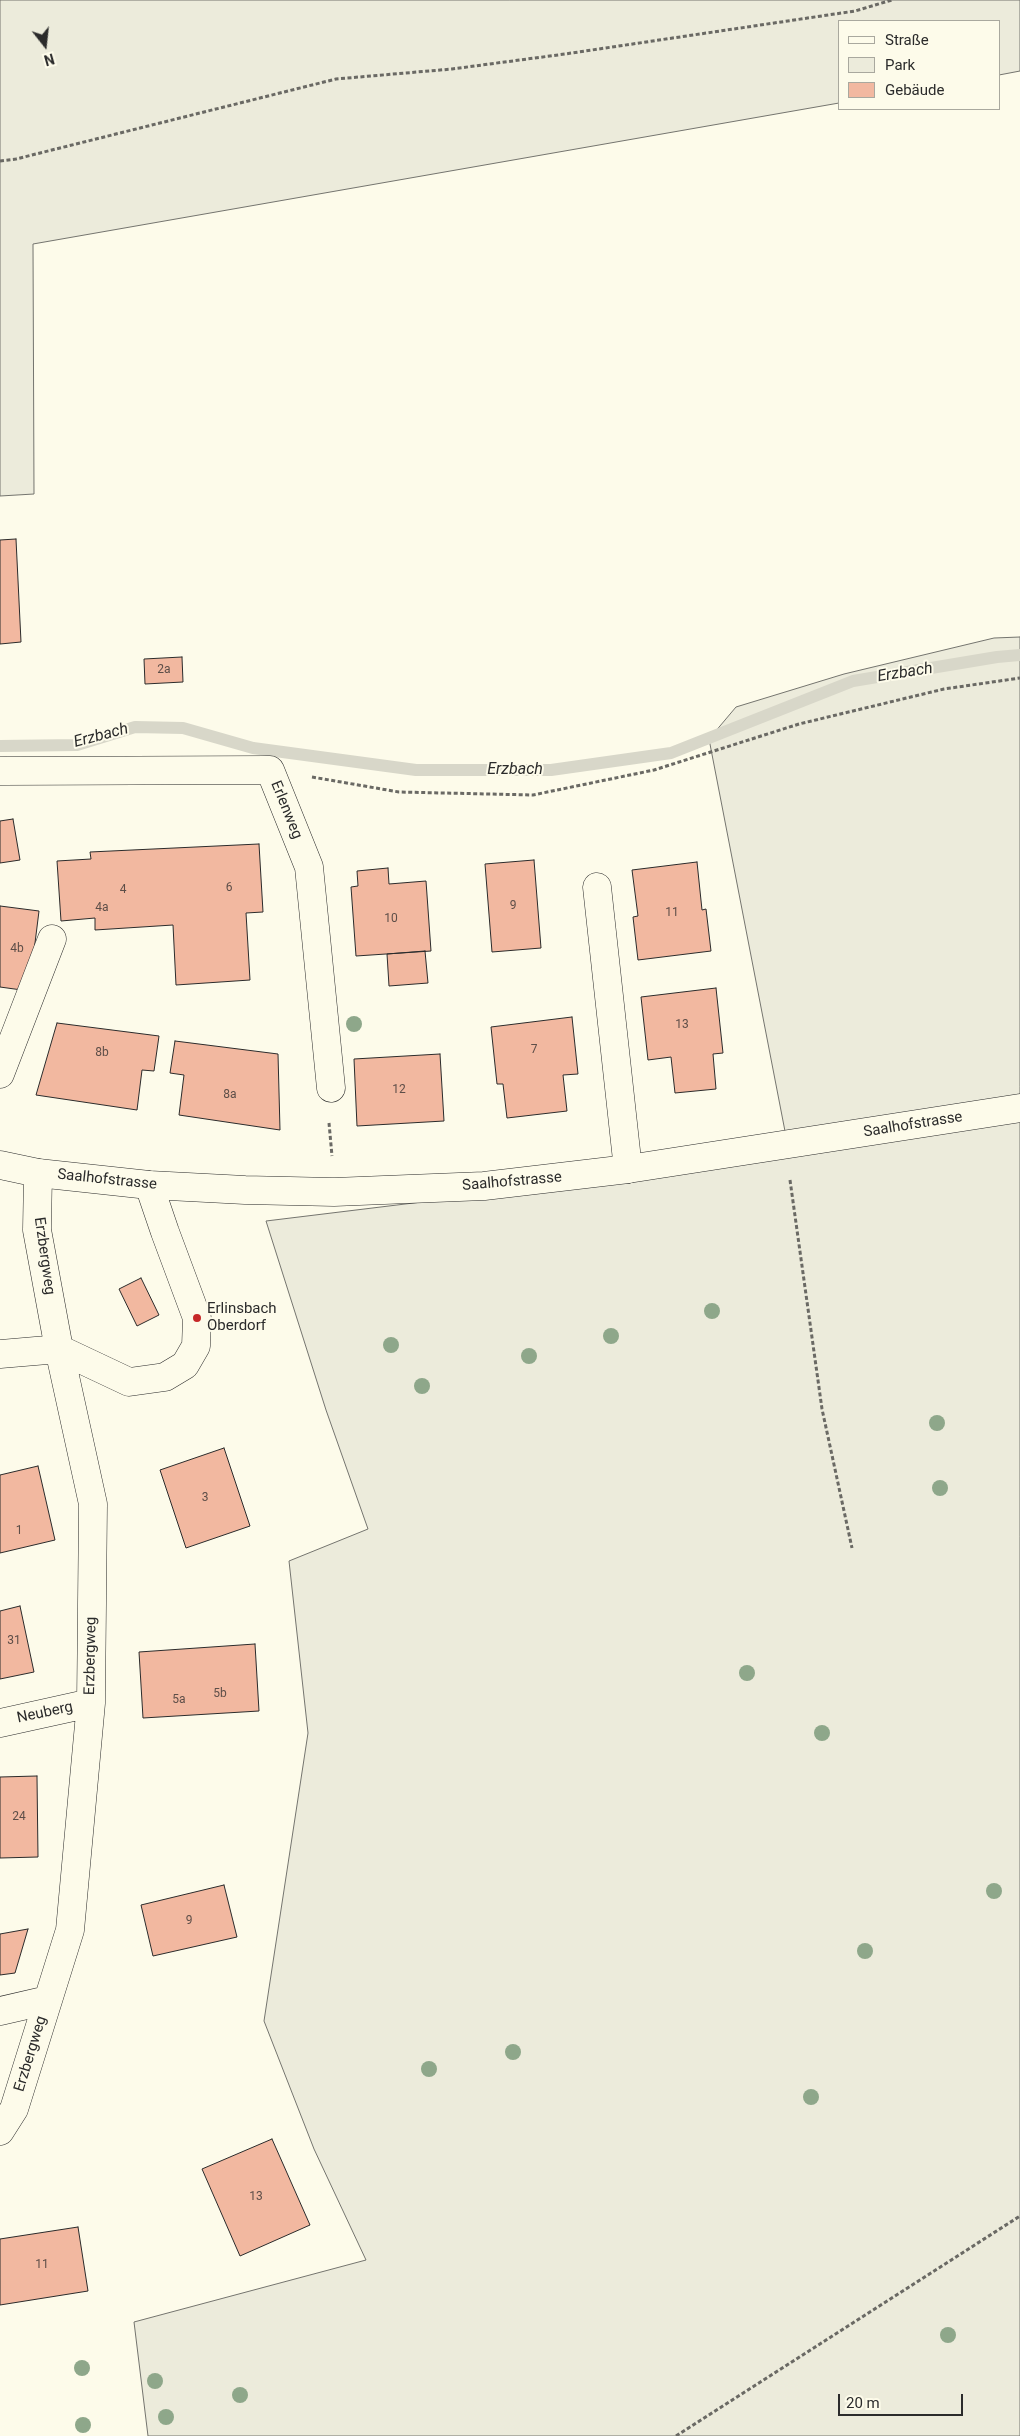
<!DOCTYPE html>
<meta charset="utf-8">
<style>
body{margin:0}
#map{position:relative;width:1020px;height:2436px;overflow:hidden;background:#fdfbea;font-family:Roboto,sans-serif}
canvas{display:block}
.legend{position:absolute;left:838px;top:20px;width:162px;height:90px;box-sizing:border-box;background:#fdfbea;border:1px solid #a9a89e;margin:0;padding:6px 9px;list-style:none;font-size:15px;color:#2b2b2b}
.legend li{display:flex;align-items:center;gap:10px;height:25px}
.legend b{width:25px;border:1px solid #a9a89e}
.north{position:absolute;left:20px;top:20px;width:50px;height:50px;-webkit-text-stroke:4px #fdfbea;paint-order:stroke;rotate:164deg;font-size:14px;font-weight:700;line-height:20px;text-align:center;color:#2b2b2b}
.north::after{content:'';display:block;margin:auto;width:18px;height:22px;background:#2b2b2b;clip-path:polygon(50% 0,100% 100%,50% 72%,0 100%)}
.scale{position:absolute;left:838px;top:2394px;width:125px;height:22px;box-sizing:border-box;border:2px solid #2b2b2b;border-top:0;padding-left:6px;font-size:15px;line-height:18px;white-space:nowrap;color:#2b2b2b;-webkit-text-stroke:4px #fdfbea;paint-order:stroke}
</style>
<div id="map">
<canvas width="1020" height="2436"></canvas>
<ul class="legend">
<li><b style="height:6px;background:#fdfbea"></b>Straße</li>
<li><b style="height:14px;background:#ecebdb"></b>Park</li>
<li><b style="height:14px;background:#f2b8a0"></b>Gebäude</li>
</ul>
<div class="north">N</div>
<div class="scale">20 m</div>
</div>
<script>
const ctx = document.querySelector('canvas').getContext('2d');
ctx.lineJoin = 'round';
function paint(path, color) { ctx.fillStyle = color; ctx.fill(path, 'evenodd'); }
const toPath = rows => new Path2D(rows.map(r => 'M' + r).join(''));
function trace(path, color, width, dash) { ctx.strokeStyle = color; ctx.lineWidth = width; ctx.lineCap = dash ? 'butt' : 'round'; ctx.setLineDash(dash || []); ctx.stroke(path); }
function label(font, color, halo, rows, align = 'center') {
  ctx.font = font + ' Roboto,sans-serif'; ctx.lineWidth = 4; ctx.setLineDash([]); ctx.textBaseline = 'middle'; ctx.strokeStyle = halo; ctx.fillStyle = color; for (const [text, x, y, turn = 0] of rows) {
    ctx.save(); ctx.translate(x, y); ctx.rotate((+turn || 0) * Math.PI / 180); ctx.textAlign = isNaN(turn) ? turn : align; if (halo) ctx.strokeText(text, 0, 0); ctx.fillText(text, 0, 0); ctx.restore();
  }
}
const green = toPath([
 [0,0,1020,0,1020,71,999,75,999,21,839,21,839,103,33,244,34,494,0,496,0,0],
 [1020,637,1020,2436,148,2436,134,2322,366,2260,314,2149,264,2021,308,1733,289,1561,368,1529,326,1410,266,1221,790,1157,709,739,736,707,844,674,994,638,1020,637]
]);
const stream = toPath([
 [0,746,77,745,135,727,183,728,253,748,416,770,551,770,671,753,853,681,997,657,1020,655]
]);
const building = toPath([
 [16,539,21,642,0,644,0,540,16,539],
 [182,657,183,682,145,684,144,659,182,657],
 [13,819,20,860,0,863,0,821,13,819],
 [259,844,263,912,246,913,250,980,176,985,173,925,95,930,95,918,61,921,57,861,91,859,90,852,259,844],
 [534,860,541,948,492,952,485,864,534,860],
 [697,862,702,910,706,909,711,951,638,960,633,917,638,916,632,870,697,862],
 [388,868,389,884,426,881,431,951,356,956,351,887,358,886,357,871,388,868],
 [0,906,39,911,29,991,0,987,0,906],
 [425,951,428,983,389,986,387,954,425,951],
 [716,988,723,1053,713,1054,716,1089,675,1093,671,1057,648,1060,641,997,716,988],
 [572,1017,578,1074,563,1075,567,1111,507,1118,503,1084,497,1084,491,1027,572,1017],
 [57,1023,159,1036,154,1071,142,1070,137,1110,36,1095,57,1023],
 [175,1041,278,1054,280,1130,179,1115,184,1075,170,1073,175,1041],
 [440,1054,444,1121,357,1126,354,1059,440,1054],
 [141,1278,159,1315,137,1326,119,1289,141,1278],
 [224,1448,250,1526,186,1548,160,1470,224,1448],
 [38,1466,55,1540,0,1553,0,1475,38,1466],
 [20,1606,34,1672,0,1679,0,1611,20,1606],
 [255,1644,259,1711,143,1718,139,1652,255,1644],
 [37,1776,38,1857,0,1858,0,1777,37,1776],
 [224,1885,237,1937,153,1956,141,1905,224,1885],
 [28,1929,15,1973,0,1975,0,1934,28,1929],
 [272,2139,310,2225,240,2256,202,2169,272,2139],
 [78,2227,88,2291,0,2305,0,2239,78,2227]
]);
const path = toPath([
 [0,161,16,159,336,79,452,69,565,54,855,11,892,0],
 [312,777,399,792,533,795,654,770,799,724,944,689,1020,678],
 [329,1123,332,1156],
 [790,1180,822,1409,852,1548],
 [676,2436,1020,2216]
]);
const minor = toPath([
 [0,771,270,770,309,867,331,1088],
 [597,887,628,1169],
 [0,1074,52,939],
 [59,1349,129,1382,165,1377,185,1365,196,1346,197,1318,165,1232,149,1185],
 [0,1354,59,1349],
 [0,1723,91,1703],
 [0,2011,48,2000],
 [0,2131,14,2109,70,1930,91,1703,93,1504,59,1349,37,1230,38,1173]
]);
const major = toPath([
 [0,1165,38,1173,149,1185,245,1190,334,1192,484,1186,628,1169,1020,1108]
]);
const trees = [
 [354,1024],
 [712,1311],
 [611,1336],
 [391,1345],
 [529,1356],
 [422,1386],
 [937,1423],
 [940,1488],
 [747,1673],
 [822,1733],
 [994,1891],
 [865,1951],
 [513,2052],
 [429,2069],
 [811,2097],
 [948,2335],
 [82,2368],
 [155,2381],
 [240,2395],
 [166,2417],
 [83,2425]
];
const markers = [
 [197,1318,5,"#c62828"]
];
const numberNames = [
 ["2a",164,670],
 ["6",229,888],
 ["4",123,890],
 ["9",513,906],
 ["4a",102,908],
 ["11",672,913],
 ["10",391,919],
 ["4b",17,949],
 ["13",682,1025],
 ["7",534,1050],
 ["8b",102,1053],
 ["12",399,1090],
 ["8a",230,1095],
 ["3",205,1498],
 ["1",19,1531],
 ["31",14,1641],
 ["5b",220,1694],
 ["5a",179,1700],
 ["24",19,1817],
 ["9",189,1921],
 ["13",256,2197],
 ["11",42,2265]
];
const streetNames = [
 ["Erlenweg",286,810,68],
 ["Saalhofstrasse",913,1125,-9],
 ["Saalhofstrasse",107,1180,6],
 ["Saalhofstrasse",512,1182,-5],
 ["Erzbergweg",44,1256,82],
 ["Erzbergweg",91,1656,-89],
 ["Neuberg",45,1713,-12],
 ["Erzbergweg",31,2054,-73]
];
const poiNames = [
 ["Erlinsbach",207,1309],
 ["Oberdorf",207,1326]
];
const waterNames = [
 ["Erzbach",905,673,-9],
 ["Erzbach",101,736,-15],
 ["Erzbach",515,770]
];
paint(green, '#ecebdb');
trace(green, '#74746e', 1);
trace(stream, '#d8d7c9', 12);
paint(building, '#f2b8a0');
trace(building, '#2b2b2b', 1);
trace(minor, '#2b2b2b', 29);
trace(major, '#2b2b2b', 29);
trace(path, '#6a6964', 3, [4, 2.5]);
trace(minor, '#fdfbea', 28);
trace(major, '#fdfbea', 28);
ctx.fillStyle = '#8ea78a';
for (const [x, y] of trees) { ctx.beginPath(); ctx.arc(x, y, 8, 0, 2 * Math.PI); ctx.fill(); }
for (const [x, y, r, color] of markers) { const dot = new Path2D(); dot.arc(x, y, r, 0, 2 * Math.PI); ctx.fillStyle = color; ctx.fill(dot); trace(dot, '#fdfbea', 2); }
label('12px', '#5d4e48', null, numberNames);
label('15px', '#2b2b2b', '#fdfbea', streetNames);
label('15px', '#2b2b2b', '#fdfbea', poiNames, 'left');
label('italic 16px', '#2b2b2b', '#fdfbea', waterNames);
</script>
